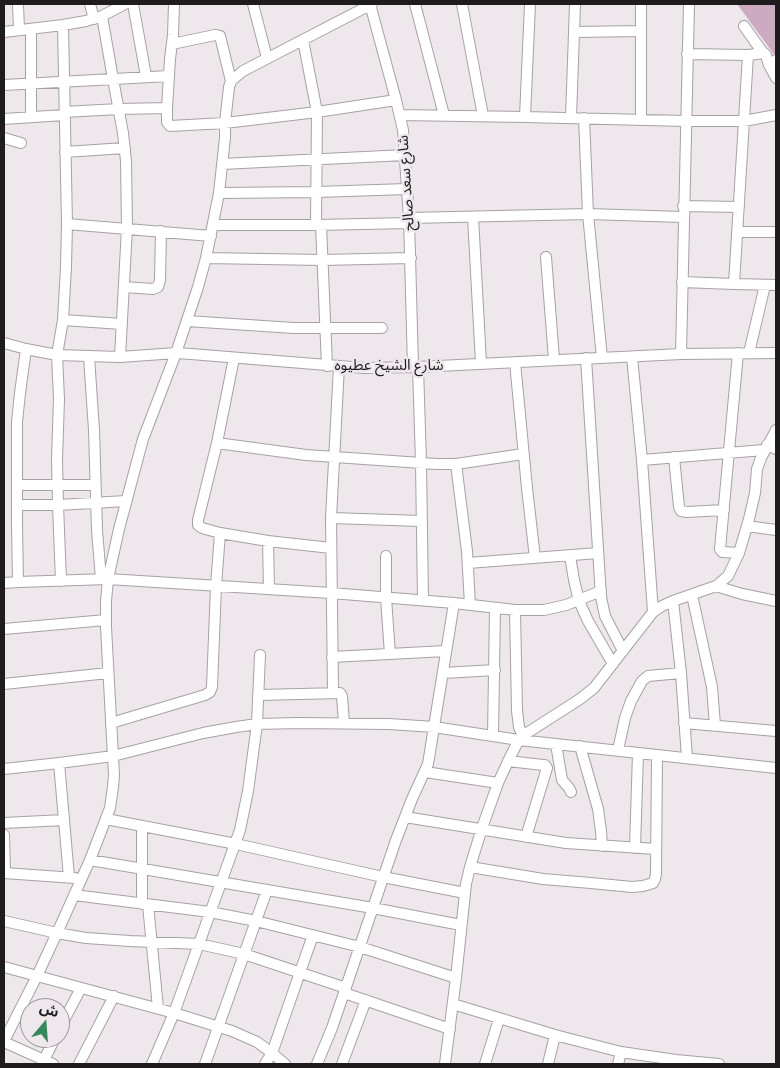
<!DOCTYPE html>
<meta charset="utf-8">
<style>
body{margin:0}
#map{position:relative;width:780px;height:1068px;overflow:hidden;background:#eee7ec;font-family:"Playfair Display","Noto Sans Arabic",serif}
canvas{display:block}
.frame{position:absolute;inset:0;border:5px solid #1e1c1d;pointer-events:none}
.north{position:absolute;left:20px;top:998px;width:50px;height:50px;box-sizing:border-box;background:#eee7ec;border:1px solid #9b9699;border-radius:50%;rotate:18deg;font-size:14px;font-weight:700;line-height:20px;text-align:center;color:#1e1c1d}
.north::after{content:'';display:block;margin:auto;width:18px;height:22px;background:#35895c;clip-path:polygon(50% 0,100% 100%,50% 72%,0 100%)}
</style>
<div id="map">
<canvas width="780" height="1068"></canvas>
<div class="frame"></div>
<div class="north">ش</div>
</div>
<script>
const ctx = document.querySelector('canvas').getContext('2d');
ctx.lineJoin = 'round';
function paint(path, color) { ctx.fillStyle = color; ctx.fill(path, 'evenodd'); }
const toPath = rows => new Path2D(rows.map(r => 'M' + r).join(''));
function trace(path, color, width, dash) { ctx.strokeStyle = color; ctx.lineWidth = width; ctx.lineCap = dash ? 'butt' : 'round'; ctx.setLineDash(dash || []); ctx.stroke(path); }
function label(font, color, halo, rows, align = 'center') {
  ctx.font = font + ' "Playfair Display","Noto Sans Arabic",serif'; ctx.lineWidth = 5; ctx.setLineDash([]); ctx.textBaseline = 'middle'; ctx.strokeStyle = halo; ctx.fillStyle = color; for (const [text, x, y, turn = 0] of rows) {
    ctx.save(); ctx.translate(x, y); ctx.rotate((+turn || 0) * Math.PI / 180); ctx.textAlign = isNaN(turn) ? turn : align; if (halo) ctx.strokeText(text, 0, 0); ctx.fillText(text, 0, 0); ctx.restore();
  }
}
const green = toPath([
 [737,4,776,4,776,57]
]);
const minor = toPath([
 [18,4,19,30],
 [90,4,94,19],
 [133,4,146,76],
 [174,4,173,35,170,59,167,108,167,122,170,126,225,123,317,112,396,100],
 [253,4,267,58],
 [370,4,396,100,403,130,409,218,413,367],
 [415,4,444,115],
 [462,4,483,116],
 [530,4,525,117,686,121,744,121,776,115],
 [641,4,641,120],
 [102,16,113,79,123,133,126,161,127,228,120,357],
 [744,26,763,53],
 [31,29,31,117],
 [4,32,63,25,86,21,102,16,125,4],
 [575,32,641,31],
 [303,40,317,112,316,225],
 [172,44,215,35,220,36,231,81],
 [687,54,748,55,764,53,766,55,769,65,776,60],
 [748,55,734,284,776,285],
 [769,65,776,78],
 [4,85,169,76],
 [64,112,119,109,167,108],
 [400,115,525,117],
 [571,118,575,4],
 [584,118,588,214,602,358],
 [4,119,64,115],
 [4,138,21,143],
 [65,152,125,148],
 [222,164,405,155],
 [219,193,317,192,407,189],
 [683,206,739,207],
 [473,217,481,363],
 [409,218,588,214,683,217],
 [67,224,211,236],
 [213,225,316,225,410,223],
 [321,225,327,366],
 [738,232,776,232],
 [546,257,554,359],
 [206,258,322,260,411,258],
 [682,282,734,284],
 [124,287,153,289,158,287,160,280,161,231],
 [63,320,122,324],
 [187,321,294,328,382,328],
 [4,343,26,349,57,355,120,357,176,353,191,354,364,368,418,367,681,354,776,353],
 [26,349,20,393,17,422,17,525,18,582,108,579,331,593,454,603,515,610,544,610,566,605,601,591],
 [738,353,720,549,722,552,739,553],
 [749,353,765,285],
 [681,354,689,4],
 [89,357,94,430,97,530,101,579],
 [632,357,642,460,653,612],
 [234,358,217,443,198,520,198,525,202,528,220,533,268,541,331,548],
 [586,358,601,597,605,616,623,651],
 [515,362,527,488,535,558],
 [418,367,421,463,423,600],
 [217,443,306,455,436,464,456,464,523,454],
 [767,445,776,449],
 [674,457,679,507,681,511,687,512,724,510],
 [642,460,764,450],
 [456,464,467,551,470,605],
 [17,485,95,485],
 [17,505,58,505,126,501],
 [331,518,421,521],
 [747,526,776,530],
 [268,541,269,589],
 [386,556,386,598,390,654],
 [570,556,574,580,579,601,588,621,613,664],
 [468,563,598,553],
 [61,581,58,505,57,460,59,399,57,355,63,320,66,267,67,224,63,25],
 [4,583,18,582],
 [716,586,742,594,776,601],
 [692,595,712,687,715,725],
 [673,601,681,673,687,758],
 [515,610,517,711,519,727,523,736],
 [4,629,106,620],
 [332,657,446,651],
 [443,673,495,670],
 [4,684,108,673],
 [333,693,331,518,339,366],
 [259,695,340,693,342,696,344,723],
 [111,723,205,695,210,692,212,687,216,586,220,533],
 [684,723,776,731],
 [493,736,495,608],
 [556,744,562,780,569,788,571,792],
 [580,746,598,809,601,831,602,846],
 [618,750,625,718,631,701,642,681,648,676,681,673],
 [508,761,543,765,545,765,547,768,526,837],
 [59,763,69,877],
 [4,769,59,763,113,756,203,733,236,727,257,724,299,723,389,724,434,727,519,740,776,768],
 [425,772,498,783],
 [405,817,566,843,656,849],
 [106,819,236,844,383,877,465,893],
 [4,823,64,820],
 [142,826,142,904],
 [4,835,5,873],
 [635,848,638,753],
 [90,860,373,908,461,925],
 [470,867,543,879,591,883,632,887,643,886,653,883,655,879,656,874,657,755],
 [4,873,75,878],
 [74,895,210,912,256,921,360,947,456,978],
 [148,905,158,1008],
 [4,921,57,933,86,938,130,941,199,944,244,954,346,988],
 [4,967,174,1013,232,1031,257,1042,272,1053,285,1064],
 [344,993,450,1029],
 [453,1004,555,1035,621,1052,676,1060,719,1064],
 [60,1028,81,988],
 [4,1041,37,976,57,933,90,860,110,808,113,787,114,775,106,627,106,601,108,579,119,529,143,439,176,353,198,287,206,258,219,193,225,138,225,123,229,87,231,81,243,71,372,4],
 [4,1042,53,1064],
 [42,1064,55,1038],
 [79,1064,114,996],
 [152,1064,174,1013,240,830,248,791,257,724,260,655],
 [205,1064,267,890],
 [265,1064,272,1053,313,935],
 [317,1064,332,1028,396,840,412,799,428,764,454,603],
 [342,1064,366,1000],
 [445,1064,456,978,466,884,470,867,482,828,498,783,511,755,519,740,527,733,580,699,594,688,653,612,662,606,673,601,716,586,728,576,739,553,749,519,755,493,757,469,761,458,776,430],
 [485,1064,499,1019],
 [548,1064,555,1035],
 [618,1064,621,1052]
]);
const streetNames = [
 ["شارع سعد صالح",406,183,-94],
 ["شارع الشيخ عطيوه",389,365]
];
paint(green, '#ccaac2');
trace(minor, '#a7a1a5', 12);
trace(minor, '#fff', 10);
label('15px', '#1e1c1d', '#eee7ec', streetNames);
</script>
